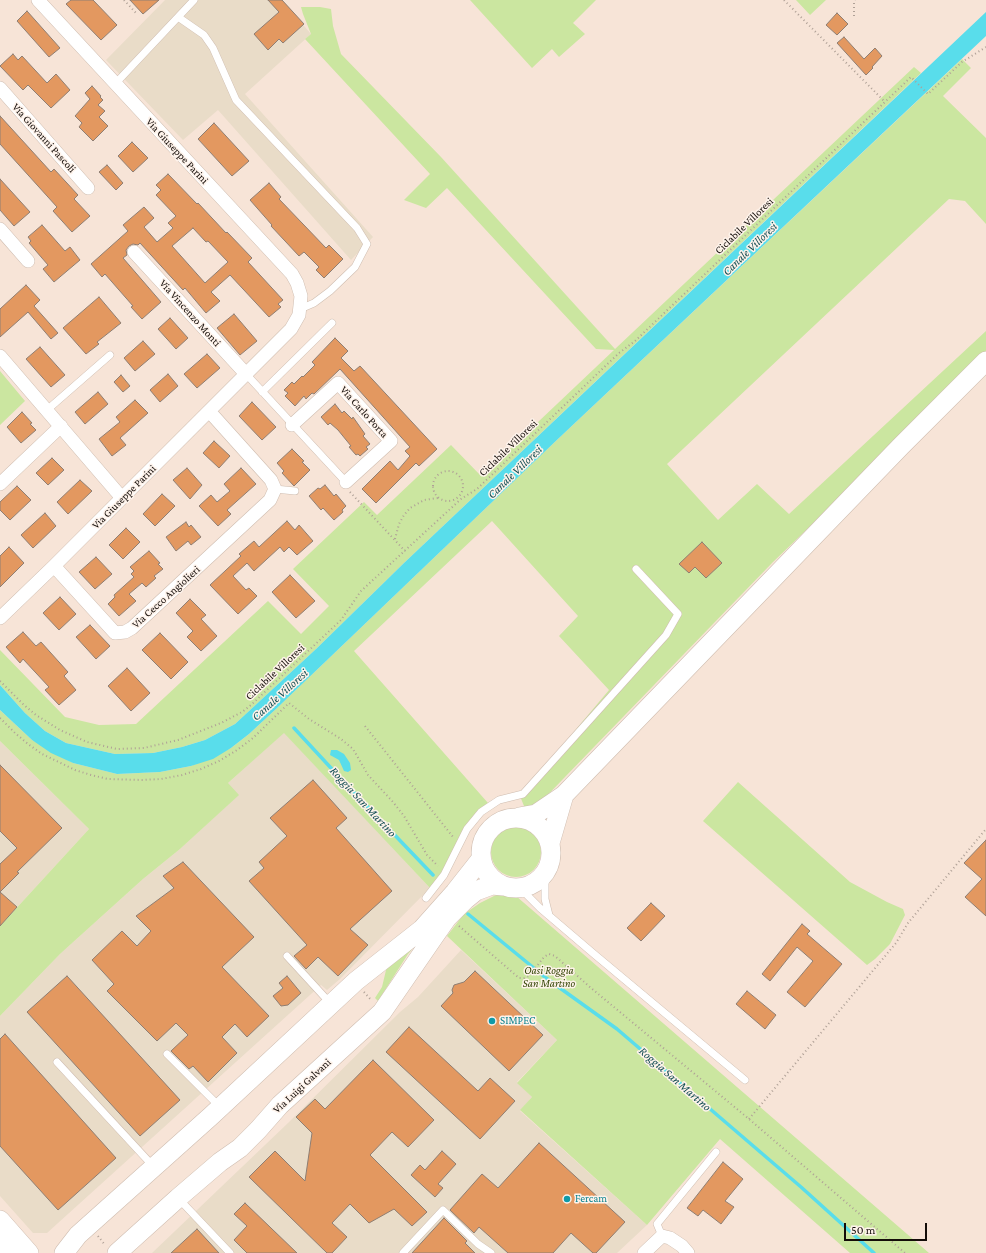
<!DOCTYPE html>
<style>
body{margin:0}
#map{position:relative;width:986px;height:1253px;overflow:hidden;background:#f7e4d7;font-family:"Crimson Pro",serif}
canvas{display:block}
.scale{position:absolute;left:844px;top:1223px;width:83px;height:18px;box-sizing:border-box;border:2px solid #140d09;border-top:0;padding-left:5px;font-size:12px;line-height:14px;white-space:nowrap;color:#140d09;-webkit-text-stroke:3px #fef3eb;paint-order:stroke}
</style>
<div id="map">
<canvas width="986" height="1253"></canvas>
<div class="scale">50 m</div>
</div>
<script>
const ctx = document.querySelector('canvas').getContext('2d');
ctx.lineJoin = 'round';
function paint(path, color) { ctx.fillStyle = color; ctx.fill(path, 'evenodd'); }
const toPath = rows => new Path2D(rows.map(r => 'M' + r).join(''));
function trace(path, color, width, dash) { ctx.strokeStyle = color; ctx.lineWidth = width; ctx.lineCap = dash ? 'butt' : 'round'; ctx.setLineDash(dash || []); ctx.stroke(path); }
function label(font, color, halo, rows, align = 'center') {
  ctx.font = font + ' "Crimson Pro",serif'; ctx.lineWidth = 3; ctx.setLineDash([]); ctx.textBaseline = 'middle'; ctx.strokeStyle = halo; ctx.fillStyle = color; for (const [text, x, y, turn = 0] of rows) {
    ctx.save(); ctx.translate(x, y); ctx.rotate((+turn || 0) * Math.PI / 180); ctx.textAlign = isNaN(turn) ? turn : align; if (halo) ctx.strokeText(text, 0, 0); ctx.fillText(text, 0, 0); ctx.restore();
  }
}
const industrial = toPath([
 [165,0,282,0,311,34,245,94,373,237,351,260,218,110,183,140,106,60],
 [284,732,430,888,340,979,327,990,321,985,47,1233,33,1233,0,1196,0,1016,60,954,143,879,180,849,238,795,227,784],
 [0,741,89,829,0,926],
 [461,950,557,1040,517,1082,532,1097,520,1111,647,1225,617,1253,152,1253,288,1123,400,1012,418,997]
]);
const green = toPath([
 [470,0,596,0,573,23,585,34,559,57,552,49,532,68],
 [796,0,826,0,810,15],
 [301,7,320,7,331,9,333,26,341,54,441,157,615,349,914,67,921,73,405,562,316,649,235,724,205,740,182,747,153,753,115,754,66,743,45,731,25,713,0,685,0,650,65,717,99,725,136,724,268,601,301,634,329,606,293,569,364,502,377,515,451,445,481,476,614,350,596,349,447,188,426,208,404,200,430,174,305,39,311,34,303,14],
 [962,59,971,68,943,96,986,138,986,224,965,201,949,199,667,464,718,520,757,484,789,514,986,331,986,357,773,562,535,808,533,809,524,806,520,796,609,690,559,636,578,616,492,521,354,651,488,803,480,809,442,873,430,888,284,733,228,783,239,795,180,849,143,879,60,954,0,1016,0,926,89,829,0,741,0,710,32,740,73,763,117,774,160,772,191,766,231,748,249,734,276,709,559,438],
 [0,371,25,401,0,425],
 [738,782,850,882,887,902,903,909,905,915,890,944,875,959,867,965,703,821],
 '491 852a25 25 0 1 1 50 0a25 25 0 1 1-50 0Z',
 [503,893,516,896,929,1253,850,1253,720,1139,647,1225,520,1110,532,1097,517,1083,557,1040,447,936,464,914,480,903,494,896],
 [431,928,408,954,378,1001,375,998,382,987,387,966]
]);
const water = toPath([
 [986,12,986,36,559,438,276,709,249,734,231,748,213,759,191,766,160,772,117,774,73,763,51,753,32,740,0,710,0,685,25,713,45,731,66,743,115,754,153,753,182,747,205,740,235,724,316,649,405,562],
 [331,750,337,750,344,754,350,763,351,770,348,772,344,771,339,760,330,755]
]);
const stream = toPath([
 [294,728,343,781,433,875],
 [468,914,546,978,617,1029,801,1187,874,1253]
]);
const building = toPath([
 [71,0,93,0,117,25,101,40,66,4,71,0],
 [130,0,159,0,143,14,130,0],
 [268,0,282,0,304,24,283,43,279,39,268,50,254,34,279,12,268,0],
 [27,11,60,48,49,57,17,21,27,11],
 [837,13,848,24,837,35,826,25,837,13],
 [844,37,864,59,875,48,882,56,872,67,873,68,866,75,837,43,844,37],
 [13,54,18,60,22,56,47,83,56,74,70,90,51,108,28,85,23,90,0,66,13,54],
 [92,86,101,96,100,97,103,100,98,105,105,111,99,117,108,126,93,141,79,127,82,123,75,116,90,99,85,93,92,86],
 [0,116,51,172,54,169,78,195,74,199,90,216,72,232,53,211,57,207,0,144,0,116],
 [214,123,249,161,232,176,198,139,214,123],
 [132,142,148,158,133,172,118,156,132,142],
 [107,165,123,183,116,190,99,172,107,165],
 [168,174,197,204,198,203,226,233,227,232,252,258,248,262,283,300,278,304,281,307,269,317,230,275,211,292,220,301,206,313,185,288,183,290,140,243,138,245,133,244,129,246,126,250,127,255,123,258,161,302,142,319,131,307,133,306,105,274,102,277,91,264,128,231,123,225,144,207,154,218,144,227,157,242,173,228,168,223,176,216,156,195,161,190,156,185,168,174],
 [193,228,206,242,208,241,228,262,205,283,172,246,193,228],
 [0,179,30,212,14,226,0,210,0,179],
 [269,183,281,197,279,199,326,248,329,245,343,259,324,278,316,270,319,267,304,252,299,256,271,226,272,225,250,200,269,183],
 [42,225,65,251,70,247,80,260,54,282,43,269,48,265,29,243,31,241,28,237,42,225],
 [26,285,40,300,34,306,58,333,51,339,28,312,0,337,0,309,26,285],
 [99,297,121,323,97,342,99,344,86,354,63,328,99,297],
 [234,314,257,341,240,355,217,328,234,314],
 [170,318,188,338,176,349,158,329,170,318],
 [335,338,348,351,341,358,354,371,360,366,437,449,419,466,416,463,376,503,362,489,390,461,398,470,410,456,405,451,410,447,340,369,314,394,312,393,306,399,304,396,295,406,285,396,288,393,284,390,292,382,294,384,302,376,303,377,315,365,312,362,335,338],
 [143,341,155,354,135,371,124,358,143,341],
 [40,347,65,375,51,387,26,359,40,347],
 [207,354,220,368,197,388,184,374,207,354],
 [168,374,178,386,160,402,150,390,168,374],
 [121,375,130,386,123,392,114,382,121,375],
 [98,392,108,404,85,424,75,412,98,392],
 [135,400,148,413,120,438,126,445,112,456,99,439,120,422,116,417,135,400],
 [252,402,276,427,262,440,239,416,252,402],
 [335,404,342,413,344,411,352,419,353,417,365,434,363,436,370,444,366,447,368,449,360,456,358,454,356,455,349,447,351,446,338,430,330,423,328,425,321,417,335,404],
 [22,412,32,423,30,424,36,430,21,443,7,427,22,412],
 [214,441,230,456,219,468,203,453,214,441],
 [292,449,304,461,302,462,310,470,294,486,282,473,284,471,277,463,292,449],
 [52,458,64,470,48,485,36,473,52,458],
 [187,468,202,485,190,499,173,480,187,468],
 [241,468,256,484,227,510,231,514,218,526,199,506,211,495,217,502,230,491,224,484,241,468],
 [80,480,92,491,68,514,57,502,80,480],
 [325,485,334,496,336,494,346,506,342,510,343,512,334,520,323,508,321,510,309,496,318,488,320,489,325,485],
 [17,486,31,500,10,520,0,510,0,502,17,486],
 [162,494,175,506,155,526,143,514,162,494],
 [45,513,56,526,33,548,21,535,45,513],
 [287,521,295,530,299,525,313,541,297,555,289,547,284,552,280,547,254,571,247,563,233,576,246,590,249,588,257,596,238,614,210,585,241,556,239,554,254,541,259,547,287,521],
 [186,522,189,527,191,525,201,537,191,545,188,541,176,551,166,537,186,522],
 [126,528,140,542,123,559,109,545,126,528],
 [702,542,722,563,706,578,695,567,689,573,679,564,702,542],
 [9,547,24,563,0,587,0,556,9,547],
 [149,551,160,563,158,564,163,569,154,576,156,578,146,587,142,583,129,594,136,601,119,616,108,604,115,597,114,595,134,577,131,574,134,571,130,567,149,551],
 [96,557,112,574,95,589,79,572,96,557],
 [290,575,315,601,296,618,272,592,290,575],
 [60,597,76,614,59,630,43,613,60,597],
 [190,599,206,615,201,619,217,636,201,651,187,637,193,631,176,613,190,599],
 [90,625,110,646,96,659,76,637,90,625],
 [23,632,36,646,41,642,68,672,64,676,76,690,59,705,45,690,49,687,23,659,20,663,6,647,23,632],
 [160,633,188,662,171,679,142,650,160,633],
 [127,668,150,693,131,711,108,686,127,668],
 [0,765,62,828,17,872,19,873,0,892,17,907,0,926,0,864,17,848,0,831,0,765],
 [313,780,347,818,336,828,392,891,350,929,368,945,338,976,318,957,306,969,294,956,307,945,249,881,264,868,259,862,287,836,270,818,313,780],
 [986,840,986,916,965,897,982,879,964,863,986,840],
 [183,862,254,937,222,967,269,1016,247,1037,235,1024,222,1037,237,1053,208,1082,193,1066,189,1069,171,1051,188,1035,176,1023,157,1041,107,991,114,984,92,960,122,931,137,946,151,931,136,916,174,888,163,876,183,862],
 [651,903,665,916,641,941,627,928,651,903],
 [802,924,810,931,807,934,842,964,805,1007,787,992,813,961,797,947,770,981,762,974,802,924],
 [475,971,543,1035,509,1071,441,1006,453,993,452,990,454,985,464,982,475,971],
 [67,976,180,1100,140,1136,27,1012,67,976],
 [287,976,301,993,288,1005,281,1006,273,996,283,988,279,983,287,976],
 [747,991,776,1015,765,1029,736,1004,747,991],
 [409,1027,478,1091,490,1078,515,1101,480,1139,386,1052,409,1027],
 [5,1034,116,1158,58,1210,0,1146,0,1039,5,1034],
 [373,1060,434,1120,408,1147,392,1132,370,1155,427,1212,412,1226,394,1209,369,1223,350,1204,332,1223,347,1237,332,1253,327,1253,249,1177,275,1151,305,1181,312,1133,296,1117,315,1099,325,1109,373,1060],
 [539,1143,625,1222,596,1253,593,1253,571,1233,553,1253,508,1253,479,1227,474,1233,450,1210,482,1174,498,1188,539,1143],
 [442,1151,456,1164,438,1184,443,1188,435,1197,411,1175,420,1165,425,1170,442,1151],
 [723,1162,743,1179,725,1201,734,1207,721,1224,703,1210,698,1216,687,1208,723,1162],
 [245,1203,297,1253,247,1253,234,1240,247,1226,234,1214,245,1203],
 [444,1218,467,1241,465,1243,475,1253,412,1253,444,1218],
 [197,1229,219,1253,171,1253,197,1229]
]);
const path = toPath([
 [124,0,136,13],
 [784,0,885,102],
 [854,16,854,3,855,0],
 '433 486a15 15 0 1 1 30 0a15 15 0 1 1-30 0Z',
 [350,492,405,551],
 [395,539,399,524,404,515,410,508,424,500,438,498],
 [0,681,24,705,36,715,60,730,87,742,117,749,144,748,178,740,221,723,242,712,251,705,341,620,361,591,461,499,477,489,619,353,635,341,911,77,928,94,962,62,986,47],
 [0,718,15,733,28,744,42,754,75,770,91,775,108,779,142,780,161,779,182,775,201,769,219,761,237,750,253,738,289,703,309,719,341,739,353,749,368,775,393,802,404,816,427,855,438,866],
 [365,726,453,837],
 [459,926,519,978,524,978,529,976,544,957,549,954,555,956,591,988,749,1119,905,1253],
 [364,992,372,1001],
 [749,1119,896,943,908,923,986,829],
 [98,1236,105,1245]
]);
const service = toPath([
 [178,17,204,35,213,48,236,100,357,228,367,244,355,267,330,291,314,303,300,309],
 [115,84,194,0],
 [246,374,346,482],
 [262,392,332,323],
 [47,410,110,355],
 [275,489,295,491],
 [547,870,545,881,545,899,549,915],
 [517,888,526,894,540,908,594,954,745,1080],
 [426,898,444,875,467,829,481,812,499,800,523,794,666,635,678,614,636,569],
 [287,956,331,1004],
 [167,1054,220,1107],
 [57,1062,154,1167],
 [178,1198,230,1253],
 [662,1236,657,1224,716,1152],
 [403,1253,443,1210,478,1244,491,1253]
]);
const minor = toPath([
 [0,88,88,188],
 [0,229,28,261],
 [134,252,246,374],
 [0,356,122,498],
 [292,425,338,383,391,441,346,482],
 [0,484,61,426],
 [54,566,115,633,125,632,132,628,270,500,275,489,271,480,209,411],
 [0,618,54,566,291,329,299,315,301,296,297,283,292,274,38,0],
 [644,1253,662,1236,670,1238,682,1246,688,1253]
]);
const secondary = toPath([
 [519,817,536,814,564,795,901,446,986,361],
 '481 853a35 35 0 1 1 70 0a35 35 0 1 1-70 0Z',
 [550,843,564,795],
 [0,1220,29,1253],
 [0,1241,12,1253],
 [64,1253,78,1235,211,1116,356,981,422,929,455,892,481,859],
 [117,1253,178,1198,220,1162,240,1148,258,1130,280,1105,382,1012,435,935,447,918,465,900,476,891,492,885,503,886]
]);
const markers = [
 [492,1021,4,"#0f9aa8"],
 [567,1199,4,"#0f9aa8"]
];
const streetNames = [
 ["Via Giovanni Pascoli",44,138,48],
 ["Via Giuseppe Parini",177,151,47],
 ["Ciclabile Villoresi",744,226,-44],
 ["Via Vincenzo Monti",190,313,48],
 ["Via Carlo Porta",364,412,48],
 ["Ciclabile Villoresi",508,448,-44],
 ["Via Giuseppe Parini",124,497,-45],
 ["Via Cecco Angiolieri",166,597,-42],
 ["Ciclabile Villoresi",275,672,-43],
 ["Via Luigi Galvani",302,1086,-43]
];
const parkNames = [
 ["Oasi Roggia",549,971],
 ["San Martino",549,984]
];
const cultureNames = [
 ["SIMPEC",500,1021],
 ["Fercam",575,1199]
];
const waterNames = [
 ["Canale Villoresi",750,249,-44],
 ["Canale Villoresi",515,472,-44],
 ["Canale Villoresi",280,695,-42],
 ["Roggia San Martino",363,802,47],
 ["Roggia San Martino",675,1079,41]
];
paint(industrial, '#e9dcc8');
paint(green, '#cbe6a0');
paint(water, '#59ddeb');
trace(stream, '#59ddeb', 3.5);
paint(building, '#e39860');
trace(building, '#8f7e72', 1);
trace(service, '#cfbdb0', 8);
trace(minor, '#cfbdb0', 14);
trace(secondary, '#cfbdb0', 20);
trace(path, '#afa096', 2, [1, 3]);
trace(service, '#fff', 7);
trace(minor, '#fff', 13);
trace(secondary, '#fff', 19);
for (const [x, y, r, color] of markers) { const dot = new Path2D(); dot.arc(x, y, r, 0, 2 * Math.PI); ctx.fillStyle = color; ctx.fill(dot); trace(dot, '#fef3eb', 1.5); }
label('11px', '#140d09', '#fef3eb', streetNames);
label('italic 11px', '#344606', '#fef3eb', parkNames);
label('11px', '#0d838f', '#fef3eb', cultureNames, 'left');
label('italic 12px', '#144e54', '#fef3eb', waterNames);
</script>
